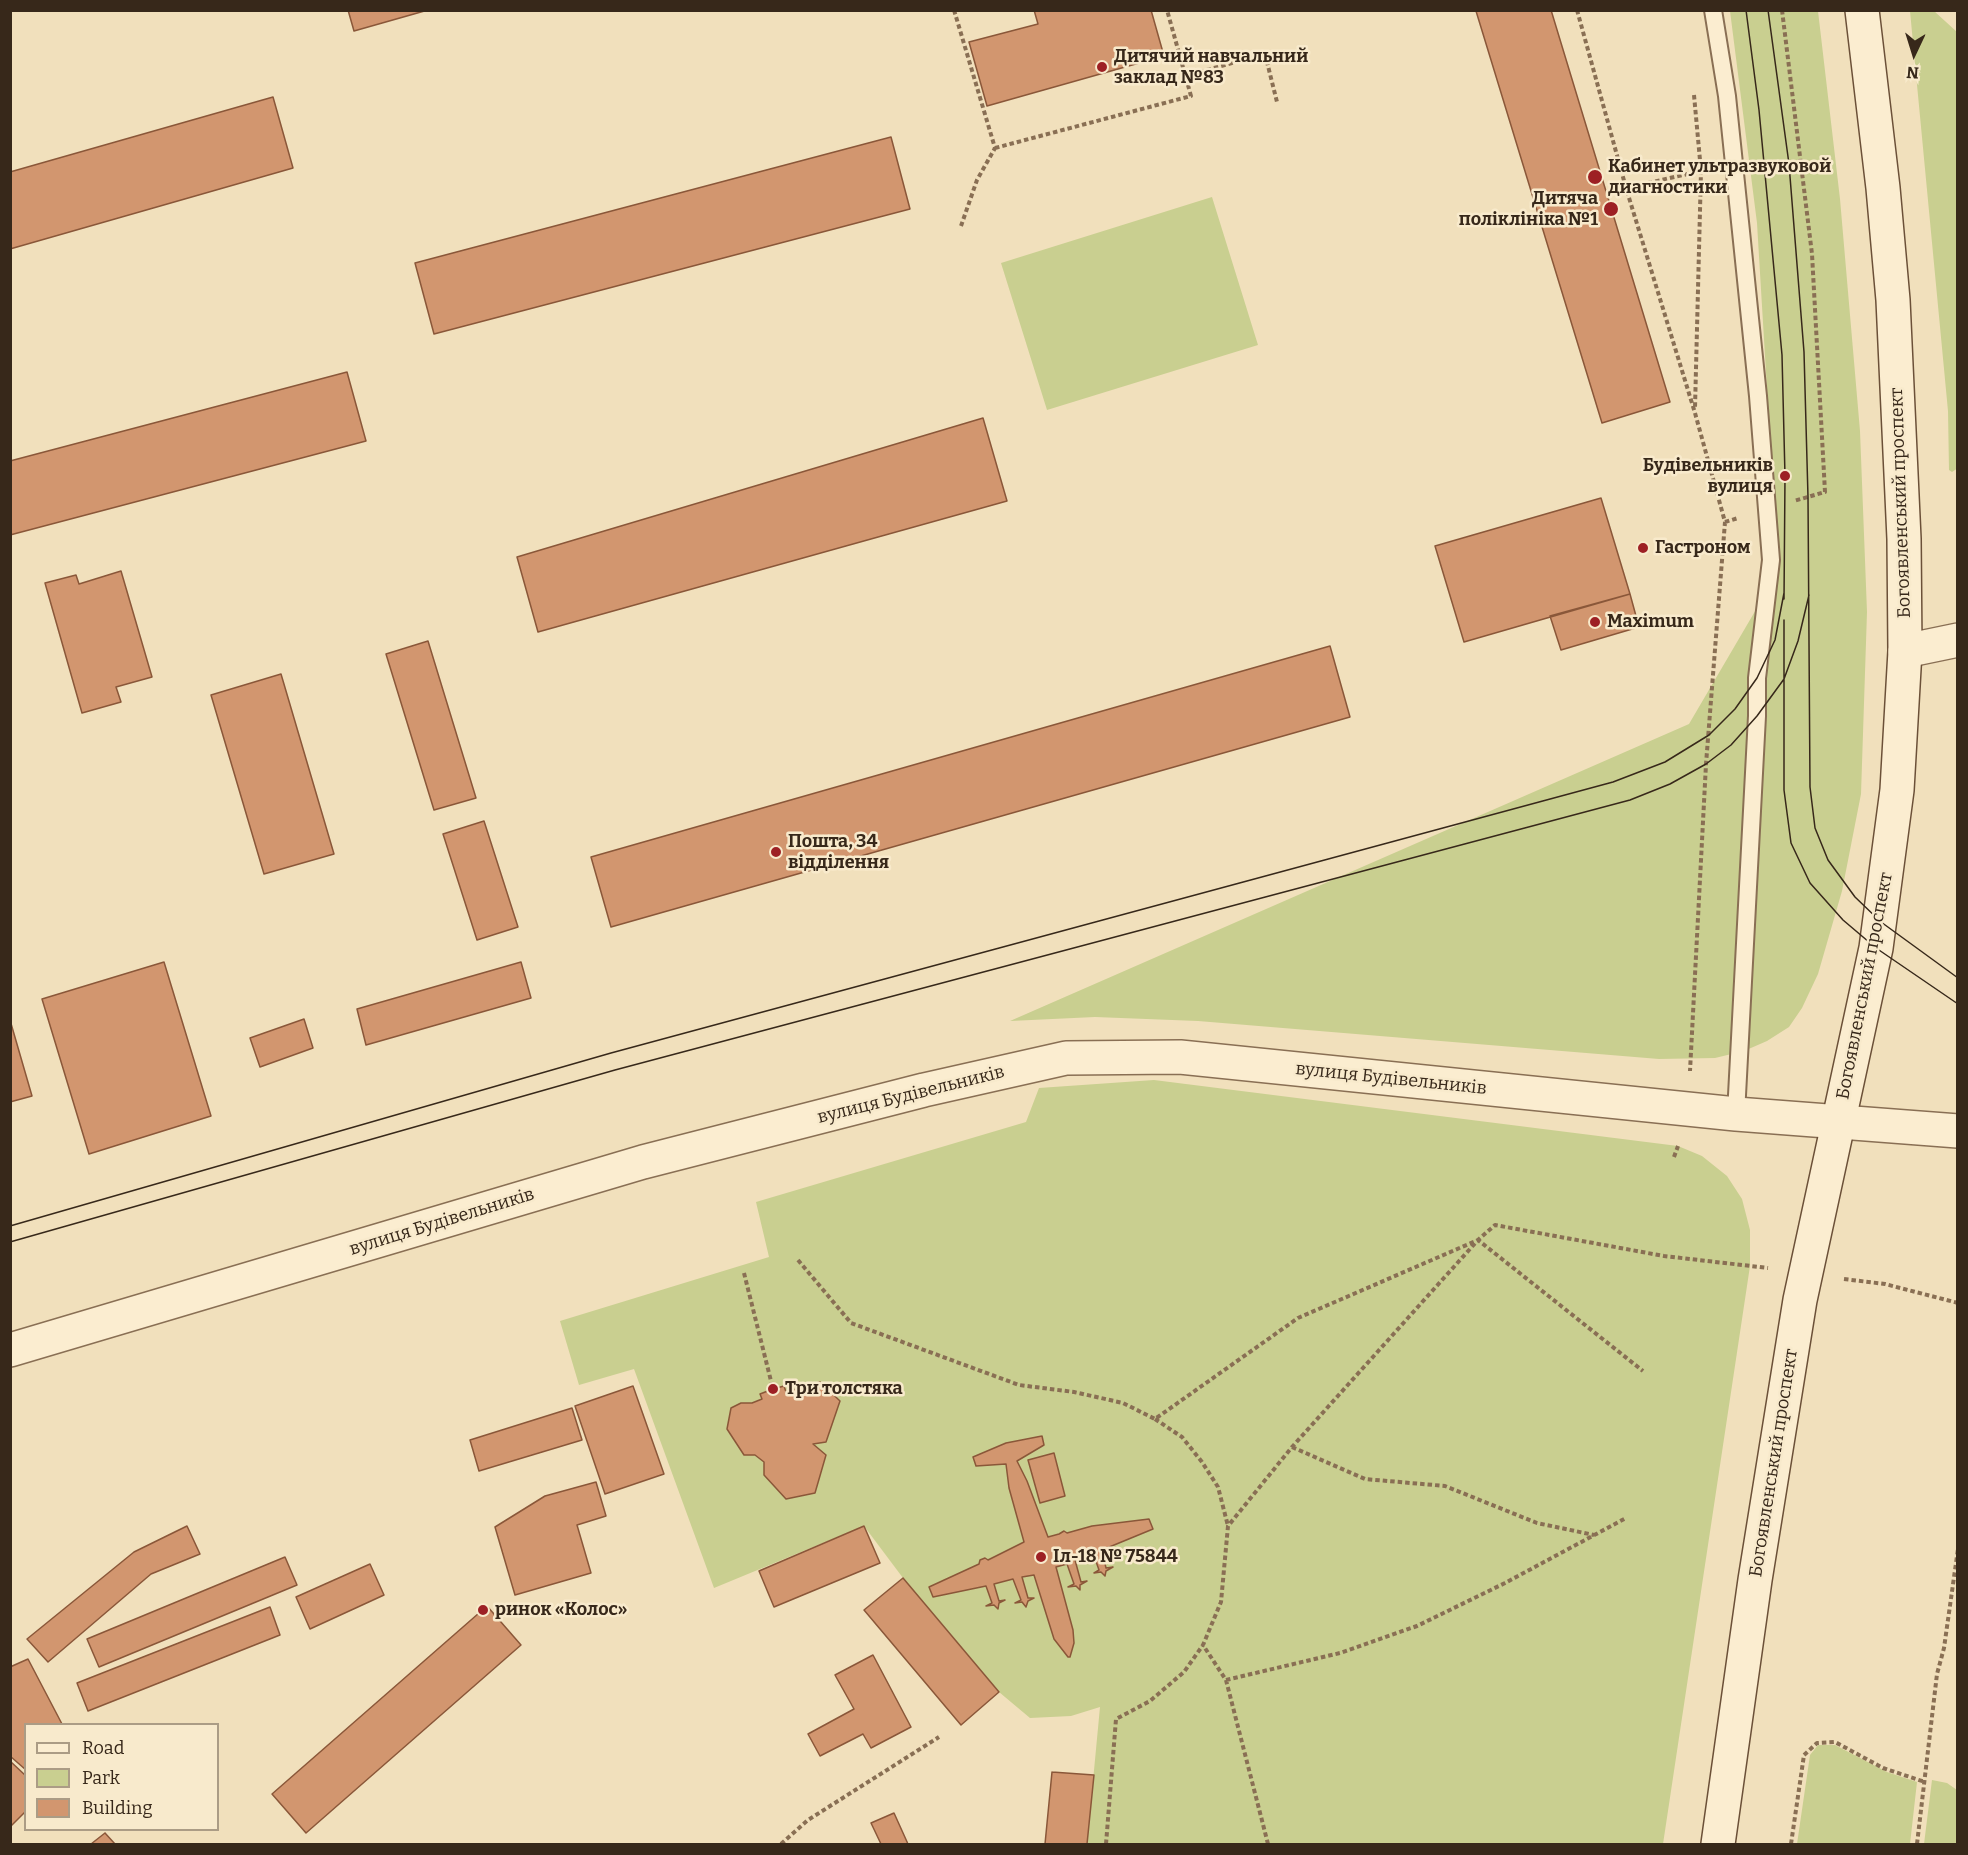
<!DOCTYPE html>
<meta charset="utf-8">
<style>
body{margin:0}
#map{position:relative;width:1968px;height:1855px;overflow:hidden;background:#f1e0bc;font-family:Bitter,serif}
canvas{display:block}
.frame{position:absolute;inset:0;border:12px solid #37281a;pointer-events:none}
.legend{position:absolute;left:24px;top:1723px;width:195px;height:108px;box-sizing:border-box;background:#f8eacc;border:2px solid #ab9c85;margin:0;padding:8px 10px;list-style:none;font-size:18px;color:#37281a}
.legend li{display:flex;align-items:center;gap:12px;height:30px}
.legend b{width:30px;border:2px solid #ab9c85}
.north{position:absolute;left:1884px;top:24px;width:60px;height:60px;-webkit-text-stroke:4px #f8eacc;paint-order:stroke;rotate:184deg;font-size:16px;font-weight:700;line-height:24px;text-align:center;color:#37281a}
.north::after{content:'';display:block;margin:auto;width:21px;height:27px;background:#37281a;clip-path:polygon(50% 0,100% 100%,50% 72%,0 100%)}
</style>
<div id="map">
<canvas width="1968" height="1855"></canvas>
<div class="frame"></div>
<ul class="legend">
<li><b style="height:8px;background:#fbedd0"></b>Road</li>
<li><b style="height:16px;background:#c9cf90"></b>Park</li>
<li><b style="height:16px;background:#d2966f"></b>Building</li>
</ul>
<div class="north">N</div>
</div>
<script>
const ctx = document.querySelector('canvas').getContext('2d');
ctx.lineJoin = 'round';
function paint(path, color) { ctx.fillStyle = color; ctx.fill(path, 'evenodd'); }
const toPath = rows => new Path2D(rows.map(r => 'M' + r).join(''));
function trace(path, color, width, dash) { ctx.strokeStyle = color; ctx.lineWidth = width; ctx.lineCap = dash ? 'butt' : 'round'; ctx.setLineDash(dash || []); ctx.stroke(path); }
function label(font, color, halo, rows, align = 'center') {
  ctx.font = font + ' Bitter,serif'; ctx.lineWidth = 5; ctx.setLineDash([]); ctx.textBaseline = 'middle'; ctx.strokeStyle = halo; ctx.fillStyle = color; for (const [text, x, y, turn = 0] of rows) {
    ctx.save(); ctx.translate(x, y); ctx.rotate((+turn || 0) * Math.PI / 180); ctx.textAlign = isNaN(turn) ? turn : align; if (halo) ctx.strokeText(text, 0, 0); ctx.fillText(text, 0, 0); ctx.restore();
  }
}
const green = toPath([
 [1730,11,1818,11,1840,199,1860,431,1867,612,1861,794,1842,891,1818,974,1802,1008,1789,1027,1767,1041,1744,1051,1715,1058,1659,1059,1198,1021,1095,1017,1010,1021,1689,724,1778,572,1757,223],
 [1910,11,1934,11,1957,32,1958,468,1952,472,1949,470,1948,411],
 [1212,197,1258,345,1047,410,1001,263],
 [1154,1080,1678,1146,1702,1156,1727,1176,1742,1199,1750,1230,1750,1266,1663,1844,1087,1844,1100,1707,1071,1716,1030,1718,999,1692,903,1578,864,1526,714,1588,634,1369,579,1385,560,1321,769,1257,756,1202,1026,1122,1039,1088],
 [1818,1745,1835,1745,1887,1772,1917,1782,1910,1844,1797,1844,1810,1755],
 [1932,1780,1947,1783,1957,1790,1957,1844,1924,1844]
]);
const building = toPath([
 [348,10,428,10,354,31,348,10],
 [1034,10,1151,10,1164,56,987,106,969,42,1038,24,1034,10],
 [1479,10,1551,10,1670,402,1602,423,1476,11,1479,10],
 [273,97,293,168,10,249,10,172,273,97],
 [891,137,910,209,434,334,415,263,891,137],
 [347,372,366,441,10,535,10,461,347,372],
 [983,418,1007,501,538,632,517,557,983,418],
 [1601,498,1630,594,1464,642,1435,546,1601,498],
 [121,571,152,677,116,687,121,702,82,713,45,583,76,575,79,584,121,571],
 [1630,594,1639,627,1561,650,1550,616,1630,594],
 [428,641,476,798,434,810,386,654,428,641],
 [1330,646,1350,717,611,927,591,857,1330,646],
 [281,674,334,854,264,874,211,695,281,674],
 [484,821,518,927,477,940,443,834,484,821],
 [164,962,211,1116,89,1154,42,999,164,962],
 [521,962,531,998,366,1045,357,1009,521,962],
 [304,1019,313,1048,260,1067,250,1038,304,1019],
 [10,1020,32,1096,10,1102,10,1020],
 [820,1382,840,1401,826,1442,813,1444,826,1455,815,1493,786,1499,764,1475,764,1462,755,1455,744,1455,727,1429,731,1408,741,1403,752,1403,762,1399,760,1394,773,1389,784,1386,786,1392,820,1382],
 [633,1386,664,1474,605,1494,575,1406,633,1386],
 [572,1408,582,1440,479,1471,470,1440,572,1408],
 [1042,1436,1044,1445,1017,1461,1027,1481,1048,1537,1059,1534,1064,1531,1067,1533,1092,1526,1149,1519,1153,1529,1102,1550,1106,1568,1113,1567,1106,1571,1105,1576,1101,1572,1094,1573,1099,1570,1093,1553,1075,1560,1081,1582,1087,1581,1080,1585,1080,1590,1076,1586,1068,1587,1074,1584,1067,1564,1056,1567,1073,1630,1074,1643,1070,1657,1068,1657,1054,1639,1034,1575,1022,1577,1028,1598,1034,1598,1028,1601,1026,1607,1022,1602,1015,1603,1021,1600,1013,1579,994,1584,999,1601,1005,1600,999,1603,998,1609,994,1605,986,1606,992,1603,986,1586,933,1597,929,1587,979,1564,980,1560,985,1558,988,1560,1024,1542,1009,1488,1006,1464,976,1466,973,1457,1006,1443,1042,1436],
 [1054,1453,1065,1496,1040,1503,1028,1460,1054,1453],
 [596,1482,606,1516,577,1525,591,1573,515,1595,495,1527,545,1496,596,1482],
 [187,1526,200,1554,151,1574,48,1662,27,1639,134,1552,187,1526],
 [864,1526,880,1563,774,1607,759,1571,864,1526],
 [285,1557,297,1585,99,1667,87,1639,285,1557],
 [370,1564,384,1595,310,1629,296,1597,370,1564],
 [903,1578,999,1692,961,1725,864,1610,903,1578],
 [487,1606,521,1645,306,1833,272,1794,487,1606],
 [270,1607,280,1635,88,1711,77,1683,270,1607],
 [873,1655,911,1727,871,1748,863,1734,820,1756,808,1734,854,1709,835,1675,873,1655],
 [28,1659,62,1724,26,1724,26,1770,10,1756,10,1667,28,1659],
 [10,1761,26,1776,26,1811,10,1827,10,1761],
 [1052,1772,1094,1775,1087,1844,1045,1844,1052,1772],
 [894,1813,908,1844,881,1844,871,1823,894,1813],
 [105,1833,115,1844,91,1844,105,1833]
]);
const path = toPath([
 [954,10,995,148,977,180,961,226],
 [1577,10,1626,188,1695,413,1725,522,1706,764,1690,1071],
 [1782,10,1812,254,1825,492,1794,501],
 [1185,76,1265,54,1277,102],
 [1694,95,1701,171,1695,408],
 [995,148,1191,96,1167,10],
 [1626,188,1701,171],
 [1725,522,1738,518],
 [1674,1157,1678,1146],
 [798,1260,851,1323,1019,1385,1074,1392,1123,1403,1155,1419,1298,1318,1478,1240,1643,1371],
 [744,1273,773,1389],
 [1844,1279,1885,1284,1958,1303],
 [1155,1419,1182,1437,1202,1462,1218,1487,1228,1526],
 [1292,1447,1365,1479,1445,1486,1537,1523,1594,1535],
 [1226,1680,1340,1653,1417,1626,1505,1583,1626,1518],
 [781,1844,808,1820,939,1737],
 [1106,1844,1116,1719,1150,1701,1184,1672,1203,1645],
 [1268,1844,1226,1680,1203,1645,1221,1602,1228,1526,1292,1447,1478,1240,1495,1225,1664,1256,1768,1268],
 [1791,1844,1804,1755,1817,1743,1835,1742,1883,1768,1925,1782],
 [1917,1844,1937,1674,1944,1648,1958,1549]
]);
const service = toPath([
 [1713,10,1727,96,1758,396,1771,560,1757,678,1757,716,1736,1114]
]);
const minor = toPath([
 [1905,651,1958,640]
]);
const tertiary = toPath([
 [10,1350,643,1162,924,1090,1066,1058,1180,1057,1736,1114,1958,1131]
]);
const secondary = toPath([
 [1718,1844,1755,1580,1800,1300,1876,948,1897,790,1905,651,1904,539,1893,300,1883,188,1862,10]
]);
const tram = toPath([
 [1746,10,1759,110,1782,355,1785,476,1784,599],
 [1768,10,1789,164,1804,352,1808,497,1810,787,1815,828,1828,860,1855,897,1881,922,1958,978],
 [1784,620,1784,790,1791,843,1810,883,1843,920,1876,948,1958,1004],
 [10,1226,611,1053,1613,782,1665,762,1709,735,1735,709,1757,678,1775,640,1784,593],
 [10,1242,615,1070,1630,800,1670,784,1706,764,1731,745,1757,716,1784,679,1798,641,1809,595]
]);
const markers = [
 [1102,67,6,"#9d2024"],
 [1595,177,8,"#9d2024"],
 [1611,209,8,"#9d2024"],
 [1785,476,6,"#9d2024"],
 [1643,548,6,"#9d2024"],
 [1595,622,6,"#9d2024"],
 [776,852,6,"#9d2024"],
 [773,1389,6,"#9d2024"],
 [1041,1557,6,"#9d2024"],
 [483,1610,6,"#9d2024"]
];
const poiNames = [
 ["Дитячий навчальний",1114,57],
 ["заклад №83",1114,78],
 ["Кабинет ультразвуковой",1608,167],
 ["диагностики",1608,188],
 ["Дитяча",1598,199,"right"],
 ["поліклініка №1",1598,220,"right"],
 ["Будівельників",1773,466,"right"],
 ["вулиця",1773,487,"right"],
 ["Гастроном",1655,548],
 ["Maximum",1607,622],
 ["Пошта, 34",788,842],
 ["відділення",788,863],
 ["Три толстяка",785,1389],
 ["Іл-18 № 75844",1053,1557],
 ["ринок «Колос»",495,1610]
];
const streetNames = [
 ["Богоявленський проспект",1901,503,-92],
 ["Богоявленський проспект",1865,986,-79],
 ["вулиця Будівельників",1391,1079,6],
 ["вулиця Будівельників",911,1095,-14],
 ["вулиця Будівельників",442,1222,-17],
 ["Богоявленський проспект",1774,1463,-81]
];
paint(green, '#c9cf90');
paint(building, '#d2966f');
trace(building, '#8a5739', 1.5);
trace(service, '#896f54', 20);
trace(minor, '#896f54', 36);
trace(tertiary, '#896f54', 36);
trace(secondary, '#6b5038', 36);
trace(path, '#896f54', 4, [4.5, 3]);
trace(service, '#fbedd0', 16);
trace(minor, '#fbedd0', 33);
trace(tertiary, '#fbedd0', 33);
trace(secondary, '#fbedd0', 33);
trace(tram, '#37281a', 1.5);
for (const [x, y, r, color] of markers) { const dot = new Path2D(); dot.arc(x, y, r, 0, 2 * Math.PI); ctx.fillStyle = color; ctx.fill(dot); trace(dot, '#f8eacc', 2); }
label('bold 18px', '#37281a', '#f8eacc', poiNames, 'left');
label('18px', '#37281a', '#f8eacc', streetNames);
</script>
